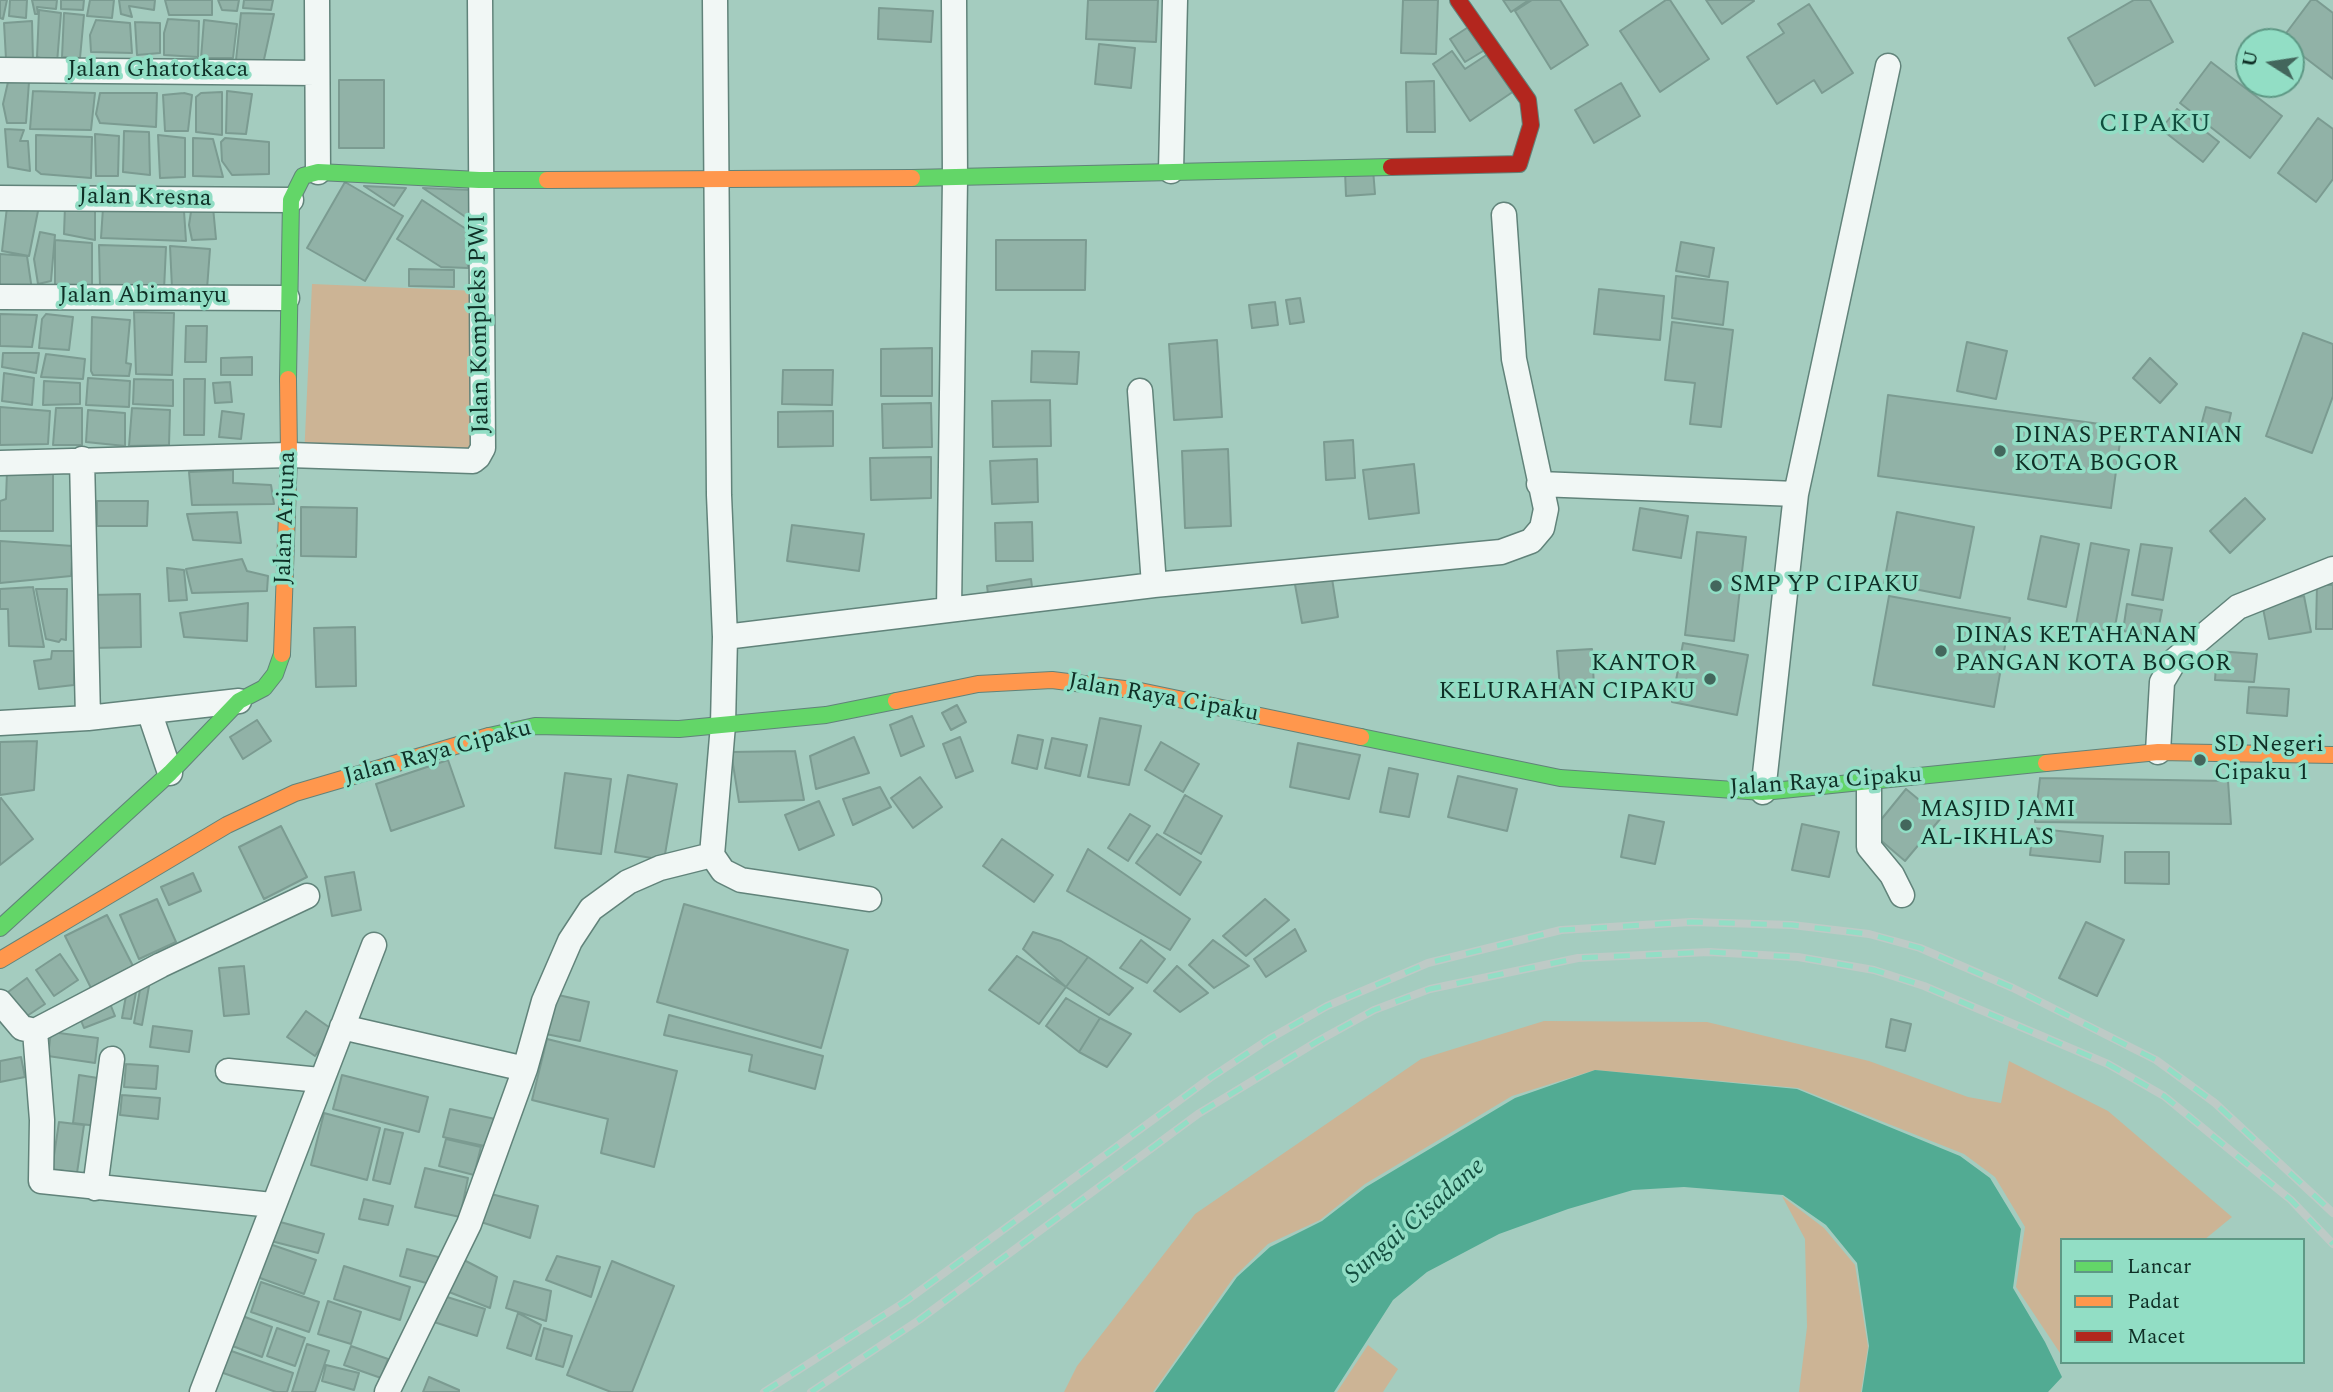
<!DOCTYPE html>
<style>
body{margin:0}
#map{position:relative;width:2333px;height:1392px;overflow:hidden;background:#a4ccbf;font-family:Spectral,serif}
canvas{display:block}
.legend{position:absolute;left:2060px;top:1238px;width:245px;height:126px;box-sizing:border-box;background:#92dec5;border:2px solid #5e9885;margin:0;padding:9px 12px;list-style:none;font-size:21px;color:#0f2f26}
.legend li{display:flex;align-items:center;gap:14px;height:35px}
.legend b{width:35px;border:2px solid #5e9885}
.north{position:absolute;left:2235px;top:28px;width:70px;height:70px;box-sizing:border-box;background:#92dec5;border:2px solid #5e9885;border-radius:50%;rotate:282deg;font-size:19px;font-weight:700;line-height:28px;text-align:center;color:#0f2f26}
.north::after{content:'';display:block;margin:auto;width:24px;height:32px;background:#43665c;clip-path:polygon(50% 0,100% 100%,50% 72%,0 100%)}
</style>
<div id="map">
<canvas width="2333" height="1392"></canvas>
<ul class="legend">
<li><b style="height:9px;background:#63d668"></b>Lancar</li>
<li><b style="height:9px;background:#ff974d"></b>Padat</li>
<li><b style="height:9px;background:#b3261e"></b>Macet</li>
</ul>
<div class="north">U</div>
</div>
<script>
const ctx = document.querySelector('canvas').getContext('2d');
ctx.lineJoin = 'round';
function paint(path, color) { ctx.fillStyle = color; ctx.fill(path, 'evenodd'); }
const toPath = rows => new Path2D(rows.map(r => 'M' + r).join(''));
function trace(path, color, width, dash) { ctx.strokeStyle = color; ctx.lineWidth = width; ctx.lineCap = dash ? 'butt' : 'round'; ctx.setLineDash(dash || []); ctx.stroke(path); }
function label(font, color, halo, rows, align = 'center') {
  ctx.font = font + ' Spectral,serif'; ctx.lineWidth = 7; ctx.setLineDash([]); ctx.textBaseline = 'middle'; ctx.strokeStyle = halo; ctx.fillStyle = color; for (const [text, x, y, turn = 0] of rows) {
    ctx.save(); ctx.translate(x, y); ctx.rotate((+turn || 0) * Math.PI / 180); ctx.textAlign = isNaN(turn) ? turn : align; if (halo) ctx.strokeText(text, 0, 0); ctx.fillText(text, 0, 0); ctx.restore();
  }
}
const green = toPath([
 [312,284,478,291,473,460,304,458],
 [1544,1021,1707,1022,1869,1061,1968,1097,2001,1103,2009,1061,2108,1111,2232,1217,2204,1240,2062,1240,2062,1356,2016,1287,2025,1227,1995,1177,1964,1154,1798,1088,1595,1070,1512,1096,1365,1184,1320,1220,1268,1244,1234,1277,1153,1392,1064,1392,1077,1366,1195,1214,1421,1059],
 [1782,1196,1824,1228,1855,1265,1868,1347,1861,1392,1799,1392,1807,1327,1805,1239],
 [1368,1345,1398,1369,1383,1392,1337,1392]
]);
const water = toPath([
 [1595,1070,1797,1089,1960,1156,1990,1178,2021,1229,2013,1288,2045,1342,2062,1377,2048,1392,1862,1392,1869,1346,1857,1263,1826,1225,1783,1195,1684,1187,1633,1190,1568,1209,1499,1234,1427,1272,1393,1300,1334,1392,1155,1392,1237,1277,1270,1247,1322,1221,1366,1187,1515,1098]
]);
const building = toPath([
 [0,0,7,0,3,19,0,18,0,0],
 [10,0,27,0,26,18,9,16,10,0],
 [32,0,57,0,56,9,37,7,38,14,35,14,32,0],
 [61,0,84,0,83,10,61,9,61,0],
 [90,0,114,0,112,18,87,16,90,0],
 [119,0,155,0,154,10,129,6,132,17,121,14,119,0],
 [165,0,212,0,212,15,169,15,165,0],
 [218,0,239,0,237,11,222,10,218,0],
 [244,0,273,0,271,10,243,8,244,0],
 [1088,0,1158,0,1156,42,1086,39,1088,0],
 [1403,0,1438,0,1436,54,1401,53,1403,0],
 [1503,0,1529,0,1511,12,1503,0],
 [1532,0,1560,0,1588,45,1551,69,1515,11,1532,0],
 [1666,0,1670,0,1709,59,1660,92,1620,31,1666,0],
 [1706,0,1753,0,1754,1,1722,24,1706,0],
 [2134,0,2150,0,2173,42,2095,86,2068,38,2134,0],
 [2311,0,2316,0,2333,13,2333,79,2291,47,2291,42,2281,40,2311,0],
 [1809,4,1853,73,1822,93,1814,80,1777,104,1747,57,1784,33,1778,24,1809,4],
 [879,8,933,11,931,42,878,39,879,8],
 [39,10,61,13,57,63,37,57,39,10],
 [64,13,84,15,80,58,62,57,64,13],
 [241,13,274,14,263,64,236,60,241,13],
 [168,19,199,21,198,57,164,55,164,33,168,19],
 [96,20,130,23,132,53,91,52,90,35,96,20],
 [204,20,237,24,233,58,201,58,204,20],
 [32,21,33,61,6,59,4,23,32,21],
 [135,22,160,23,160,53,137,55,135,22],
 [1473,24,1488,48,1465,62,1450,39,1473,24],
 [1099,44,1135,48,1131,88,1095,84,1099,44],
 [1452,51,1465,69,1491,52,1517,89,1470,121,1433,64,1452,51],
 [2211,62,2282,116,2250,158,2180,103,2211,62],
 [339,80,384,80,384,148,339,148,339,80],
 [1434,81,1435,132,1407,132,1406,82,1434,81],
 [8,82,29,82,26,123,7,123,3,104,8,82],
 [1621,83,1640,116,1594,143,1575,110,1621,83],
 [33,91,95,93,91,130,30,129,33,91],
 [227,91,252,94,246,134,226,133,227,91],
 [222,92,222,135,196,132,196,97,201,93,222,92],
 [100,93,157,93,156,127,100,123,96,114,100,93],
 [184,93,192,95,188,131,165,131,163,95,184,93],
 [2177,109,2219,142,2203,162,2161,129,2177,109],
 [2318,118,2333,129,2333,179,2316,202,2278,173,2318,118],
 [5,129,24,130,20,141,28,141,30,171,8,167,5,129],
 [124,131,149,132,150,175,123,172,124,131],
 [95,134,119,136,118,176,96,176,95,134],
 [36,135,92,137,91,178,41,174,36,170,36,135],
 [158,135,185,138,185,177,160,178,158,135],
 [193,138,213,139,223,177,193,176,193,138],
 [225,138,269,142,269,174,232,175,222,161,221,142,225,138],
 [1373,169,1375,194,1346,196,1345,171,1373,169],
 [345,182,403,216,365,281,307,248,345,182],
 [364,186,406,188,394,206,364,186],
 [423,188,472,190,470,220,423,188],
 [8,198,39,206,29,256,2,251,8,198],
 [422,200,466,229,468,268,441,267,397,239,422,200],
 [192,205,213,207,216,239,192,240,189,225,192,205],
 [65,206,95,208,95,240,64,234,65,206],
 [103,208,184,211,186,241,101,238,103,208],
 [40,232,55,235,51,281,38,284,34,259,40,232],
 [55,240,92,243,92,286,55,285,55,240],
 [996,240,1086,240,1085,290,996,290,996,240],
 [1681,242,1714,248,1709,277,1676,271,1681,242],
 [99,245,166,247,164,290,100,287,99,245],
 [170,246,210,249,207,289,172,288,170,246],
 [0,254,27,256,32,290,0,293,0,254],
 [409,269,454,270,454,287,409,286,409,269],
 [1676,276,1728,282,1723,325,1672,318,1676,276],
 [1599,289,1664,296,1660,340,1594,334,1599,289],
 [1300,298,1304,322,1290,324,1286,300,1300,298],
 [1275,302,1278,325,1252,328,1249,305,1275,302],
 [134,312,174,313,172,375,136,374,134,312],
 [0,314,37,315,32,347,0,346,0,314],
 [46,314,73,317,69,350,39,348,42,319,46,314],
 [92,317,130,320,126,363,131,364,129,376,93,375,91,371,92,317],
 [1672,322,1733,330,1721,427,1690,424,1695,383,1665,380,1672,322],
 [186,326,207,326,206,362,185,362,186,326],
 [2303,333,2333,344,2333,396,2312,453,2266,436,2303,333],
 [1217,340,1222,417,1174,420,1169,344,1217,340],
 [1967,342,2007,351,1996,399,1957,391,1967,342],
 [932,348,932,396,881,396,881,349,932,348],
 [1032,351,1079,352,1077,384,1031,382,1032,351],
 [3,353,39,353,36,373,2,367,3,353],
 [46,354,85,359,83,379,41,377,46,354],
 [252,357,252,375,221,375,221,358,252,357],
 [2150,358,2177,384,2160,403,2133,378,2150,358],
 [783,370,833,370,832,405,782,404,783,370],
 [4,373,34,378,32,405,2,401,4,373],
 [88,378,130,381,129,407,86,405,88,378],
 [134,379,173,380,173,406,133,404,134,379],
 [184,379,205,379,204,435,184,435,184,379],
 [44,381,80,383,80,404,43,405,44,381],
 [230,382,232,402,215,403,213,383,230,382],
 [1888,395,2122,427,2111,508,1878,476,1888,395],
 [1050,400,1051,446,993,447,992,401,1050,400],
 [931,403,932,447,883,448,882,404,931,403],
 [0,407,50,411,48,444,0,445,0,407],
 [2206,407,2231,413,2224,443,2198,437,2206,407],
 [56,408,82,408,82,445,53,445,56,408],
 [132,408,170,410,169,445,129,446,132,408],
 [88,410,125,413,125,446,86,442,88,410],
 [222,411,244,414,241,439,219,437,222,411],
 [833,411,833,446,778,447,778,412,833,411],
 [1353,440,1355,478,1326,480,1324,442,1353,440],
 [1228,449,1231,526,1185,528,1182,451,1228,449],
 [931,457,931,498,871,500,870,458,931,457],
 [1037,459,1038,502,992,504,990,461,1037,459],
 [1414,464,1419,513,1369,519,1363,470,1414,464],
 [53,470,53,531,0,531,0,501,6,499,7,471,53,470],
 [233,470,233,483,271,485,274,504,192,505,189,472,233,470],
 [2245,498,2265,519,2230,553,2210,531,2245,498],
 [97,501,148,501,147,526,97,526,97,501],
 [301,507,357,508,356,557,301,556,301,507],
 [1640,508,1688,516,1681,558,1633,550,1640,508],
 [237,512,241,543,193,540,187,514,237,512],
 [1897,512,1974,527,1960,598,1884,583,1897,512],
 [1032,522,1033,561,996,561,995,523,1032,522],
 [792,525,864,534,859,571,787,561,792,525],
 [1697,532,1746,537,1734,641,1685,635,1697,532],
 [2041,536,2079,544,2066,607,2028,599,2041,536],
 [0,541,73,546,71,576,0,583,0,541],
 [2091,543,2129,550,2114,632,2076,625,2091,543],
 [2141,544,2172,548,2163,600,2132,595,2141,544],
 [242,559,247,571,268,576,267,591,192,593,186,569,242,559],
 [167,568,184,570,187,600,169,601,167,568],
 [1331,572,1338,617,1302,623,1294,579,1331,572],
 [1031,579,1033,595,989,602,987,586,1031,579],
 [2317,585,2333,585,2333,629,2316,629,2317,585],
 [33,587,44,647,9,646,8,609,0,609,0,589,33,587],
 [36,589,67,589,66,640,61,639,59,642,46,639,36,589],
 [140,594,141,647,91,648,90,595,140,594],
 [1889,596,2010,618,1994,707,1873,685,1889,596],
 [2304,596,2311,632,2269,639,2262,603,2304,596],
 [248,603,247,641,184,637,180,613,248,603],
 [2127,604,2162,610,2157,636,2123,631,2127,604],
 [355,627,356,686,316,687,314,628,355,627],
 [1683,643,1748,655,1737,715,1672,702,1683,643],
 [1592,649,1594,686,1560,689,1557,651,1592,649],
 [52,651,74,651,74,685,39,689,34,661,51,659,52,651],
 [2217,651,2257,654,2254,682,2215,680,2217,651],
 [2249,687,2289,689,2287,716,2247,713,2249,687],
 [957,705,966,722,951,730,942,713,957,705],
 [912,716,924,746,901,756,890,725,912,716],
 [1100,718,1141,726,1129,785,1088,777,1100,718],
 [257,720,271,741,243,759,230,737,257,720],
 [1018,735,1043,740,1037,769,1012,763,1018,735],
 [854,737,869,773,816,789,810,756,854,737],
 [960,737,973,771,956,778,943,744,960,737],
 [1052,738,1087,745,1080,776,1045,768,1052,738],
 [37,741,34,790,0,795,0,742,37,741],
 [1161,742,1199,764,1183,792,1145,770,1161,742],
 [1298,743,1360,755,1349,799,1290,787,1298,743],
 [795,751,804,800,739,802,731,752,795,751],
 [448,760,464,806,391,831,376,784,448,760],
 [1389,768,1418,774,1409,817,1380,812,1389,768],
 [565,773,611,779,601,854,555,848,565,773],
 [628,775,677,784,664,860,615,852,628,775],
 [1458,776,1517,789,1507,831,1448,817,1458,776],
 [920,777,942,807,913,828,891,798,920,777],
 [2040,778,2228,781,2231,824,2035,822,2040,778],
 [880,787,891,807,853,825,843,799,880,787],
 [1906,789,1941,818,1905,861,1871,832,1906,789],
 [1185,795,1222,816,1201,854,1164,833,1185,795],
 [1,798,33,839,0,865,0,799,1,798],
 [819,801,834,835,799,850,785,815,819,801],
 [1130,814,1150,826,1128,861,1108,848,1130,814],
 [1629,815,1664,822,1655,864,1621,857,1629,815],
 [1802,824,1839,832,1829,877,1792,870,1802,824],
 [281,826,307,877,264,899,239,847,281,826],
 [2033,828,2103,836,2100,862,2030,855,2033,828],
 [1157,834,1201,862,1180,895,1136,863,1157,834],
 [1002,839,1053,875,1034,902,983,866,1002,839],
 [1088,849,1190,919,1170,950,1067,891,1088,849],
 [2125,852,2169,852,2169,884,2125,883,2125,852],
 [354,872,361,910,332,916,325,877,354,872],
 [193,873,201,891,169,905,161,887,193,873],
 [157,899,176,942,139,959,120,915,157,899],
 [1265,899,1289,920,1246,956,1223,936,1265,899],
 [684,904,848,950,821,1048,657,1002,684,904],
 [107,915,133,966,91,988,65,936,107,915],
 [2086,922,2124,940,2097,996,2059,978,2086,922],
 [1295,929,1306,951,1266,977,1254,959,1295,929],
 [1033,932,1061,941,1088,957,1066,987,1023,949,1033,932],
 [1141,940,1165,959,1147,983,1120,968,1141,940],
 [1213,940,1249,966,1214,988,1189,965,1213,940],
 [60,954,78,980,54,996,36,970,60,954],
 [1017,956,1066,987,1039,1024,989,990,1017,956],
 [1088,957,1133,988,1109,1015,1066,987,1088,957],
 [244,966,249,1014,224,1016,219,968,244,966],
 [1177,966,1208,993,1180,1012,1154,991,1177,966],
 [27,978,45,1004,21,1020,4,995,27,978],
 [141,984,149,986,142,1025,134,1023,141,984],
 [127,990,136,992,131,1019,122,1018,127,990],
 [554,994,589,1002,580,1041,546,1034,554,994],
 [1066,998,1100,1018,1079,1052,1046,1026,1066,998],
 [109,1001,115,1016,84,1028,78,1013,109,1001],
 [306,1011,333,1030,315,1056,287,1037,306,1011],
 [669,1015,823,1056,815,1089,749,1071,752,1055,664,1035,669,1015],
 [1100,1018,1131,1034,1107,1067,1079,1052,1100,1018],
 [1891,1019,1911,1024,1905,1051,1886,1047,1891,1019],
 [153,1026,192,1031,189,1052,150,1047,153,1026],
 [51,1032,98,1038,95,1063,48,1056,51,1032],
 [547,1039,677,1071,654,1167,601,1153,608,1119,532,1100,547,1039],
 [21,1057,25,1077,0,1082,0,1061,21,1057],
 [126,1064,158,1066,156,1089,124,1087,126,1064],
 [79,1075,104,1079,97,1126,73,1123,79,1075],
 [342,1075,428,1097,419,1132,333,1109,342,1075],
 [122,1095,160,1098,158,1119,120,1115,122,1095],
 [450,1109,495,1119,489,1147,443,1137,450,1109],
 [324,1113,380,1128,367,1180,311,1165,324,1113],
 [59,1122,84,1125,77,1173,52,1169,59,1122],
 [385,1129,403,1133,390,1184,373,1180,385,1129],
 [446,1139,481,1147,474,1175,439,1166,446,1139],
 [425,1168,468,1178,460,1217,415,1207,425,1168],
 [491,1194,538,1206,530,1238,481,1222,491,1194],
 [364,1199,393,1206,388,1225,359,1219,364,1199],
 [273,1220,324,1234,318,1253,267,1240,273,1220],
 [261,1241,316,1260,304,1294,249,1274,261,1241],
 [407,1249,442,1258,434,1285,400,1276,407,1249],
 [557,1256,600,1267,591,1297,546,1280,557,1256],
 [460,1258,497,1277,490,1308,449,1292,460,1258],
 [612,1261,674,1286,632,1392,611,1392,567,1375,612,1261],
 [344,1266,410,1287,400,1320,334,1299,344,1266],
 [514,1281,551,1291,546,1321,506,1308,514,1281],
 [261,1282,319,1302,309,1332,251,1312,261,1282],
 [444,1296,485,1309,477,1336,434,1322,444,1296],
 [328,1301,361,1312,351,1344,318,1334,328,1301],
 [518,1313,541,1325,531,1356,507,1348,518,1313],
 [237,1314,272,1327,262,1357,227,1344,237,1314],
 [277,1328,305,1338,295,1366,267,1356,277,1328],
 [544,1328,572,1336,563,1367,536,1359,544,1328],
 [307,1344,329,1351,315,1392,292,1392,307,1344],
 [351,1346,388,1359,381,1378,344,1365,351,1346],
 [223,1348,293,1373,287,1392,276,1392,215,1370,223,1348],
 [326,1365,359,1373,354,1390,322,1381,326,1365],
 [429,1377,459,1390,459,1392,423,1392,429,1377]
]);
const street = toPath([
 [317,0,318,172],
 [715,0,719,495,725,637,723,725,712,855,723,871,741,880,869,899],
 [0,70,316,73],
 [1171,171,1175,0],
 [0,198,291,200],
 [0,297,287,298],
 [1140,391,1154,585],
 [82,459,88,718],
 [0,463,289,455,473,461,478,457,483,448,480,0],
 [1539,484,1796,494],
 [949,609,955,178,954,0],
 [725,637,1154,585,1501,552,1531,541,1542,528,1546,509,1514,359,1504,215],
 [149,711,170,773],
 [0,723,88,718,239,701],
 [2158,752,2162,682,2175,660,2238,607,2333,569],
 [1869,783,1869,847,1892,875,1902,895],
 [1763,792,1796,494,1888,66],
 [0,1002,22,1028,35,1031,42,1120,41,1181,272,1205],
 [342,1027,525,1069],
 [35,1031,161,965,307,896],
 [228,1071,320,1080],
 [95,1188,112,1059],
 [202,1392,374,945],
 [387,1392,469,1224,525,1069,544,1001,570,941,591,909,628,882,660,868,712,855]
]);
const fast = toPath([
 [912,178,1391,167],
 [288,379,291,200,303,176,318,172,479,180,547,180],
 [489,736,535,726,679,729,826,715,896,701],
 [1361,737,1560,778,1763,792,2046,763],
 [0,928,170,773,239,701,264,688,275,674,282,654]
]);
const slow = toPath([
 [547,180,912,178],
 [282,654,289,455,288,379],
 [896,701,978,684,1052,680,1140,691,1361,737],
 [2046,763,2158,752,2333,755],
 [0,960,227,825,295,793,489,736]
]);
const jam = toPath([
 [1391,167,1519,164,1531,125,1528,100,1458,0]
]);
const rail = toPath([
 [764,1392,906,1301,1210,1078,1269,1039,1327,1006,1428,963,1561,930,1691,922,1792,925,1869,934,1920,948,2013,988,2156,1060,2215,1103,2333,1213],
 [811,1392,919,1320,1198,1114,1318,1041,1374,1010,1430,989,1578,958,1709,952,1798,957,1874,970,1924,986,2108,1064,2164,1096,2291,1200,2333,1244]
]);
const markers = [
 [2000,451,7,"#43665c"],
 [1716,586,7,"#43665c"],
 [1941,651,7,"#43665c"],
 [1710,679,7,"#43665c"],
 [2200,760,7,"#43665c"],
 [1906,825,7,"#43665c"]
];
const streetNames = [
 ["Jalan Ghatotkaca",158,71],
 ["Jalan Kresna",145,199,1],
 ["Jalan Abimanyu",143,297],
 ["Jalan Kompleks PWI",481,324,-91],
 ["Jalan Arjuna",287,518,-88],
 ["Jalan Raya Cipaku",1163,699,10],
 ["Jalan Raya Cipaku",438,754,-15],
 ["Jalan Raya Cipaku",1826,783,-4]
];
const poiNames = [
 ["DINAS PERTANIAN",2014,437],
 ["KOTA BOGOR",2014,465],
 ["SMP YP CIPAKU",1730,586],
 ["DINAS KETAHANAN",1955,637],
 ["PANGAN KOTA BOGOR",1955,665],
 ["KANTOR",1696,665,"right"],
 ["KELURAHAN CIPAKU",1696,693,"right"],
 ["SD Negeri",2214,746],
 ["Cipaku 1",2214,774],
 ["MASJID JAMI",1920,811],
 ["AL-IKHLAS",1920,839]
];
const neighbourhoodNames = [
 ["CIPAKU",2156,126]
];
const waterNames = [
 ["Sungai Cisadane",1416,1222,-41]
];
paint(green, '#ccb495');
paint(water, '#52ab93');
paint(building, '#91b2a7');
trace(building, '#7b9b91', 2);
trace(street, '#61837a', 27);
trace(fast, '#61837a', 18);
trace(slow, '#61837a', 18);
trace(jam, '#61837a', 18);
trace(street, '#f1f7f5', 24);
trace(fast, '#63d668', 16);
trace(slow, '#ff974d', 16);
trace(jam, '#b3261e', 16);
trace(rail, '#becac6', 8);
trace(rail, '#92dec5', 5, [16]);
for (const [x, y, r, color] of markers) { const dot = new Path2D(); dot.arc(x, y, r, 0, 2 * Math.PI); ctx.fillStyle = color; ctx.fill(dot); trace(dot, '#92dec5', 2.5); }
label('24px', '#0f2f26', '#92dec5', streetNames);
label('24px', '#0f2f26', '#92dec5', poiNames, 'left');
ctx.letterSpacing = '2px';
label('26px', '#104d3e', '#92dec5', neighbourhoodNames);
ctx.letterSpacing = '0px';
label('italic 26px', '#144f40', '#92dec5', waterNames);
</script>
